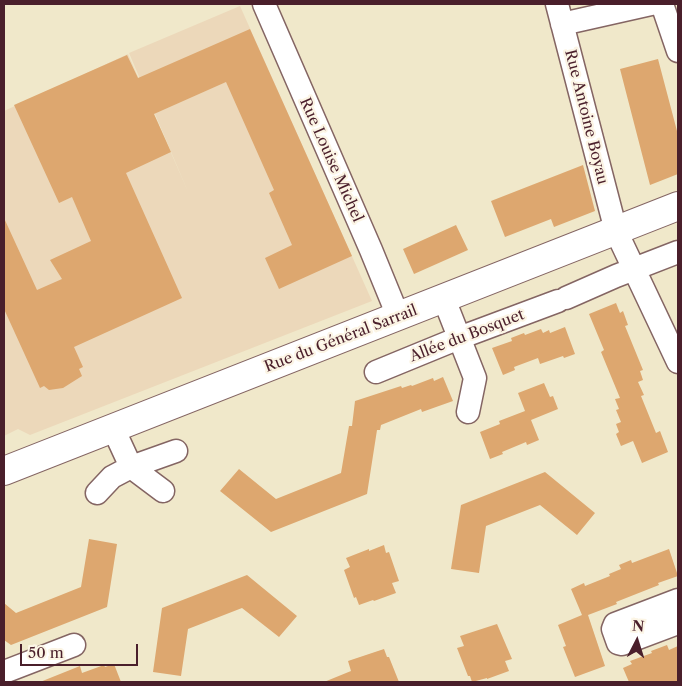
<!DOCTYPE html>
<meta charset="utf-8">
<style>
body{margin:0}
#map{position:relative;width:682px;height:686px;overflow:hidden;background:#f0e8ca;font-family:"Libre Caslon Text",serif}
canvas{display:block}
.frame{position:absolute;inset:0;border:5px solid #4a1f2b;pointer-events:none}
.north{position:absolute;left:612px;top:616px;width:50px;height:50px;-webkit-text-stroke:4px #fcf5e5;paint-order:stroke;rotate:5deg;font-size:14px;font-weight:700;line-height:20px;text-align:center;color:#4a1f2b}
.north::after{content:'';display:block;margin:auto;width:18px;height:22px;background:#4a1f2b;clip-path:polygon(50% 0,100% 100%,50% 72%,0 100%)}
.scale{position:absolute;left:20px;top:644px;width:118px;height:22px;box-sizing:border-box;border:2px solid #4a1f2b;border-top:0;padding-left:6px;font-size:15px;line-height:18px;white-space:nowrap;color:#4a1f2b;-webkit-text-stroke:4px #fcf5e5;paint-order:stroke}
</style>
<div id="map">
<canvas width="682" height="686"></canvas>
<div class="frame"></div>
<div class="north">N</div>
<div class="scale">50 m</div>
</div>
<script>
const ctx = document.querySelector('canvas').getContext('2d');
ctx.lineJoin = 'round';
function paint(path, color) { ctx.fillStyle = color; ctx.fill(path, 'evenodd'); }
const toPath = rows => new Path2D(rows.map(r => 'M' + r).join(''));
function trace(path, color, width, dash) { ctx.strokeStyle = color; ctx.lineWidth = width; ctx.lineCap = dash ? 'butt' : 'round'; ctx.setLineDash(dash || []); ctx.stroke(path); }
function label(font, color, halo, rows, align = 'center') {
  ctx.font = font + ' "Libre Caslon Text",serif'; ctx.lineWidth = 4.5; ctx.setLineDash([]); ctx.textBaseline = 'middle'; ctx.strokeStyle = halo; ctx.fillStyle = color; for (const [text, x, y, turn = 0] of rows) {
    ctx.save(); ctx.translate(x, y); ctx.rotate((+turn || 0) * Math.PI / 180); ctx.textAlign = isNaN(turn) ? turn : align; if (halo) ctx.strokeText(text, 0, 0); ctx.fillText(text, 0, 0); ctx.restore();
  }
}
const built = toPath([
 [240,6,372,301,30,435,18,429,4,436,4,111,128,54,189,194,129,53]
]);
const building = toPath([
 [250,29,352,256,279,289,265,258,292,245,269,193,274,190,226,82,154,114,171,152,126,173,182,298,74,347,83,367,79,369,82,376,63,388,49,390,44,386,40,388,4,309,4,218,37,290,62,279,50,260,91,241,72,197,59,203,14,105,127,55,138,78],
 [658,59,677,131,678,131,678,174,650,185,620,69],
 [583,165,595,211,554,227,551,219,505,237,491,201],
 [456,225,468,250,414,274,403,249],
 [616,303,620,313,623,311,628,325,625,326,643,370,640,371,643,380,638,382,644,395,641,396,656,433,660,431,668,452,642,463,633,441,621,446,616,434,619,432,616,424,621,422,616,410,619,409,615,399,620,398,601,352,604,350,589,314],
 [565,327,575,354,564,358,563,356,540,364,538,358,514,367,515,370,503,375,492,348,512,341,511,338,524,333,525,335,541,329,543,333,549,330,550,333],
 [443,377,453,401,422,412,421,409,381,425,380,430,377,430,367,494,271,532,220,491,239,469,276,499,341,473,349,426,352,426,355,401,401,386,402,388,411,385,412,386,433,378,434,381],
 [544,383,550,397,553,396,558,409,531,420,539,440,527,445,526,442,502,452,503,454,490,459,480,432,500,424,499,421,525,411,518,393],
 [545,472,595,513,577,535,540,505,486,526,479,573,451,569,461,505],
 [89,539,117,544,107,607,11,645,4,640,4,603,16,613,81,587],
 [384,545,386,553,389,552,399,581,392,583,396,593,374,601,373,600,359,605,356,597,354,598,344,570,350,567,346,558,369,549,369,551],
 [669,549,678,576,658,583,659,585,616,602,617,604,588,615,605,666,575,677,563,647,566,646,558,625,582,615,571,589,584,583,585,586,610,576,609,574,621,569,619,565,631,560,632,563],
 [247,575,297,616,279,637,242,608,188,629,181,676,153,672,162,608],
 [497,624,512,659,505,661,509,671,487,679,487,678,472,682,470,676,468,676,457,648,464,646,460,636],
 [667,645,669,650,678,646,678,682,629,682,623,668,632,664,630,661,652,653,651,651],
 [384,649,387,657,389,657,399,682,324,682,351,671,348,661],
 [114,664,121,682,40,682,80,666,82,673,104,665,105,667]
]);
const minor = toPath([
 [264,4,371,250,398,316],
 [557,4,616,231,678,362],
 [662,4,678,51],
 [562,24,651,4],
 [566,298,616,276,678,252],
 [444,299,475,378,468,412],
 [376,372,459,338,558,301],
 [113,428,131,467,163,491],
 [97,493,112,477,131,467,176,451],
 [678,600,615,624,613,629,618,643,622,644,678,623],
 [4,672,74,645]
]);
const major = toPath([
 [4,471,678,206]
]);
const streetNames = [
 ["Rue Antoine Boyau",586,117,76],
 ["Rue Louise Michel",331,160,66],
 ["Allée du Bosquet",467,336,-21],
 ["Rue du Général Sarrail",341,339,-21]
];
paint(built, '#ecd8ba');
paint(building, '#dda76f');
trace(minor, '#846563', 25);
trace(major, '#846563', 30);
trace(minor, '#fff', 22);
trace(major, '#fff', 28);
label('15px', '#4a1f2b', '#fcf5e5', streetNames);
</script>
